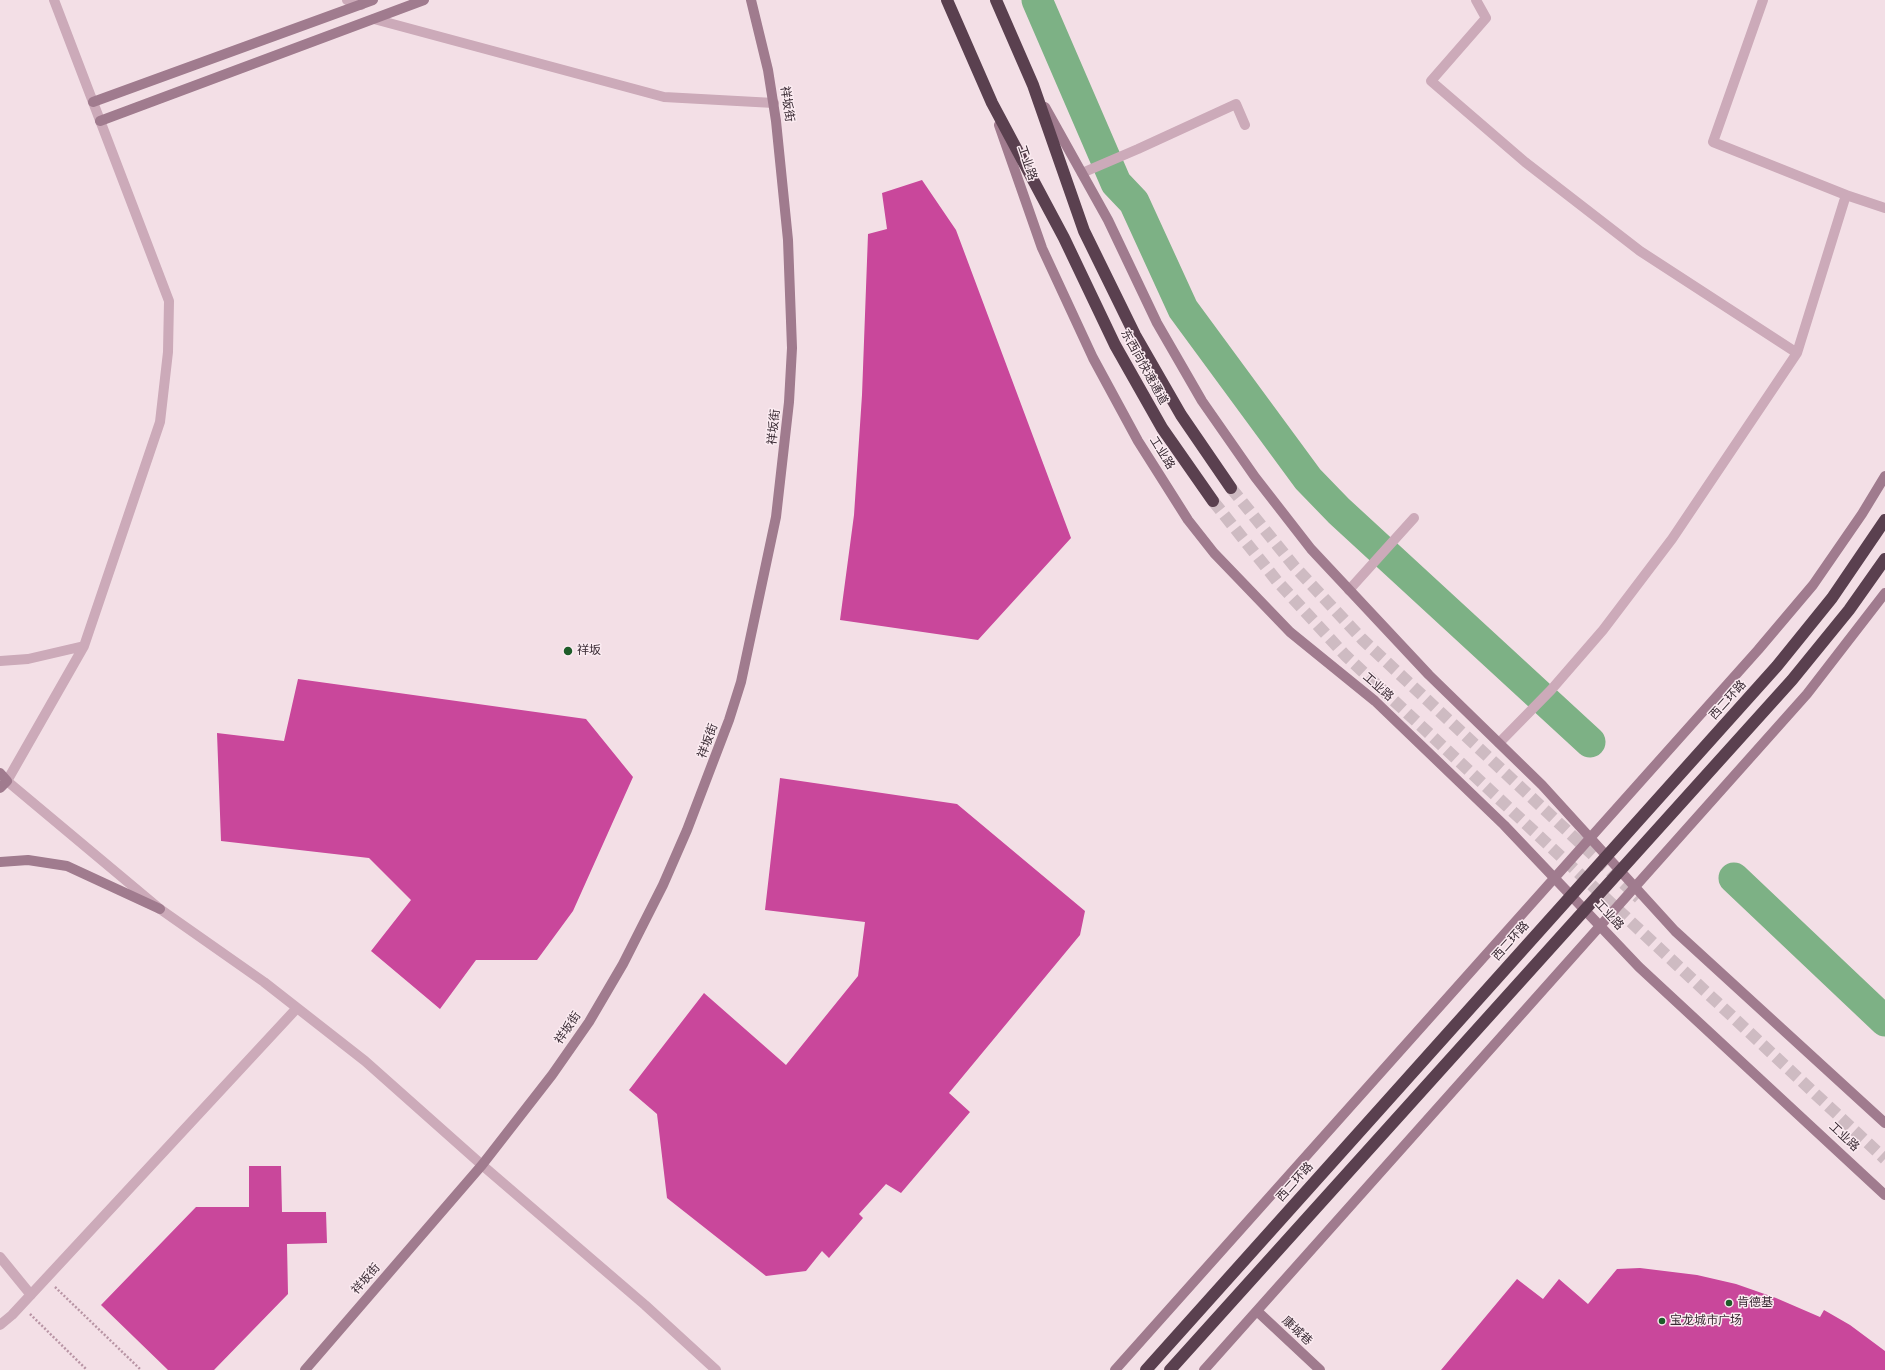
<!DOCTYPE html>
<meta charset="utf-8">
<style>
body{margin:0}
canvas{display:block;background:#f3dfe6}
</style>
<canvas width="1885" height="1370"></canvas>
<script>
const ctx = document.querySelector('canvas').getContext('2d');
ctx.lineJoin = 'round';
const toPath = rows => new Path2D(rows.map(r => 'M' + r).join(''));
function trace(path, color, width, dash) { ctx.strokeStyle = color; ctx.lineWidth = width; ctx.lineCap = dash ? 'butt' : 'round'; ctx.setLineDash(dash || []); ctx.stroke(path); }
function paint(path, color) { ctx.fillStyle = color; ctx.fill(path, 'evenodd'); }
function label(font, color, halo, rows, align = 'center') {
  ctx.font = font + ' "PT Sans Narrow","Noto Sans SC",sans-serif'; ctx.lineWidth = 3; ctx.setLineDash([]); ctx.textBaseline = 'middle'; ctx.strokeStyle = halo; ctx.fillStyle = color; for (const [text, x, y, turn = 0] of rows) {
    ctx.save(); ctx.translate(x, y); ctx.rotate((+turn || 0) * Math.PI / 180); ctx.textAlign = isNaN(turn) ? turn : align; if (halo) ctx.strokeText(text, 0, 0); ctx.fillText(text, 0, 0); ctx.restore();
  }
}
const river = toPath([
 [1037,0,1116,183,1134,202,1183,309,1308,479,1339,511,1590,742],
 [1734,878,1885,1021]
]);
const building = toPath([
 [922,180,956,230,1071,538,978,640,840,620,854,515,862,395,868,234,887,229,882,193],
 [298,679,586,719,633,777,573,911,537,960,476,960,440,1009,371,951,411,900,369,858,221,841,217,733,284,741],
 [780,778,957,804,1085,911,1080,935,949,1093,970,1112,901,1193,886,1184,859,1214,863,1218,829,1258,822,1251,806,1271,766,1276,667,1198,657,1114,629,1090,704,993,786,1065,858,976,865,922,765,910],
 [249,1166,281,1166,282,1212,326,1212,327,1243,287,1244,288,1294,214,1370,168,1370,101,1305,196,1207,249,1207],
 [1640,1268,1697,1275,1736,1284,1776,1298,1820,1317,1824,1310,1850,1325,1885,1351,1885,1370,1441,1370,1517,1279,1543,1299,1559,1279,1588,1304,1617,1269]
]);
const highwayTunnel = toPath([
 [1231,488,1294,566,1362,639,1639,898],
 [1213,501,1277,581,1345,655,1885,1159]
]);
const path = toPath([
 [55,1287,141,1370],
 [30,1314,87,1370]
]);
const street = toPath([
 [54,0,169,301,168,352,160,422,84,646,7,781,160,909,264,982,365,1061,482,1165,645,1305,716,1370],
 [347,0,361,5],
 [1476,0,1486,18,1431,81,1525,162,1640,251,1797,353,1672,539,1603,630,1551,690,1499,743],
 [1763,0,1713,142,1846,195],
 [374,19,664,97,774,103],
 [1082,173,1138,149,1236,104,1245,125],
 [1797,353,1846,195,1885,208],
 [1349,590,1414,518],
 [0,661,28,659,84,646],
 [0,1257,31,1295],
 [0,1325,12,1315,297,1008]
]);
const secondary = toPath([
 [93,102,373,0],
 [1045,107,1108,220,1157,323,1202,401,1255,477,1311,549,1429,675,1542,785,1675,931,1885,1123],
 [100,121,424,0],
 [999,125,1042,248,1093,358,1138,441,1188,520,1214,553,1290,632,1375,701,1504,825,1639,967,1885,1195],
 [0,773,7,781,0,788],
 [0,862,28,860,67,866,160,909],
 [1257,1311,1320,1370],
 [305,1370,482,1165,552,1075,589,1022,623,964,663,885,687,830,729,720,741,682,776,517,789,402,792,348,788,240,776,121,768,70,751,0],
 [1115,1370,1758,650,1813,585,1862,514,1885,476],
 [1204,1370,1807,694,1885,593]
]);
const highway = toPath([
 [947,0,992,103,1064,238,1115,345,1162,428,1213,501],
 [996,0,1033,85,1084,231,1135,335,1181,415,1231,488],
 [1146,1370,1777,666,1832,598,1885,520],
 [1170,1370,1792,680,1849,610,1885,559]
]);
const markers = [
 [568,651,5,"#1e5c29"],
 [1729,1303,4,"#1e5c29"],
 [1662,1321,4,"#1e5c29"]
];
const streetNames = [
 ["祥坂街",787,104,82],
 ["工业路",1027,163,71],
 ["东西向快速通道",1144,367,61],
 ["祥坂街",774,427,-84],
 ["工业路",1162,453,58],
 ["工业路",1378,687,41],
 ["西二环路",1728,700,-48],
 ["祥坂街",708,741,-70],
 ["工业路",1609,915,47],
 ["西二环路",1511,941,-48],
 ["祥坂街",568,1028,-56],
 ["工业路",1844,1137,43],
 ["西二环路",1295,1182,-48],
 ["祥坂街",366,1279,-49],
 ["康城巷",1297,1331,43]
];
const poiNames = [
 ["祥坂",577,651],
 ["肯德基",1737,1303],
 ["宝龙城市广场",1670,1321]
];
trace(river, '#7db185', 31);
paint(building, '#c9479b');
trace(highwayTunnel, '#cebbc2', 12, [12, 6]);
trace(path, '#b894a4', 2.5, [2, 2]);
trace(street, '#ccaab9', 10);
trace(secondary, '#a07b8e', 10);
trace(highway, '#5a404f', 12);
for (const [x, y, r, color] of markers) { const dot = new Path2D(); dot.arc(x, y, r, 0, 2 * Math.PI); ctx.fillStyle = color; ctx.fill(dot); trace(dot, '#fbebf1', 1.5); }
label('12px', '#392a33', '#fbebf1', streetNames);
label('12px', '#392a33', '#fbebf1', poiNames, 'left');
</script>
